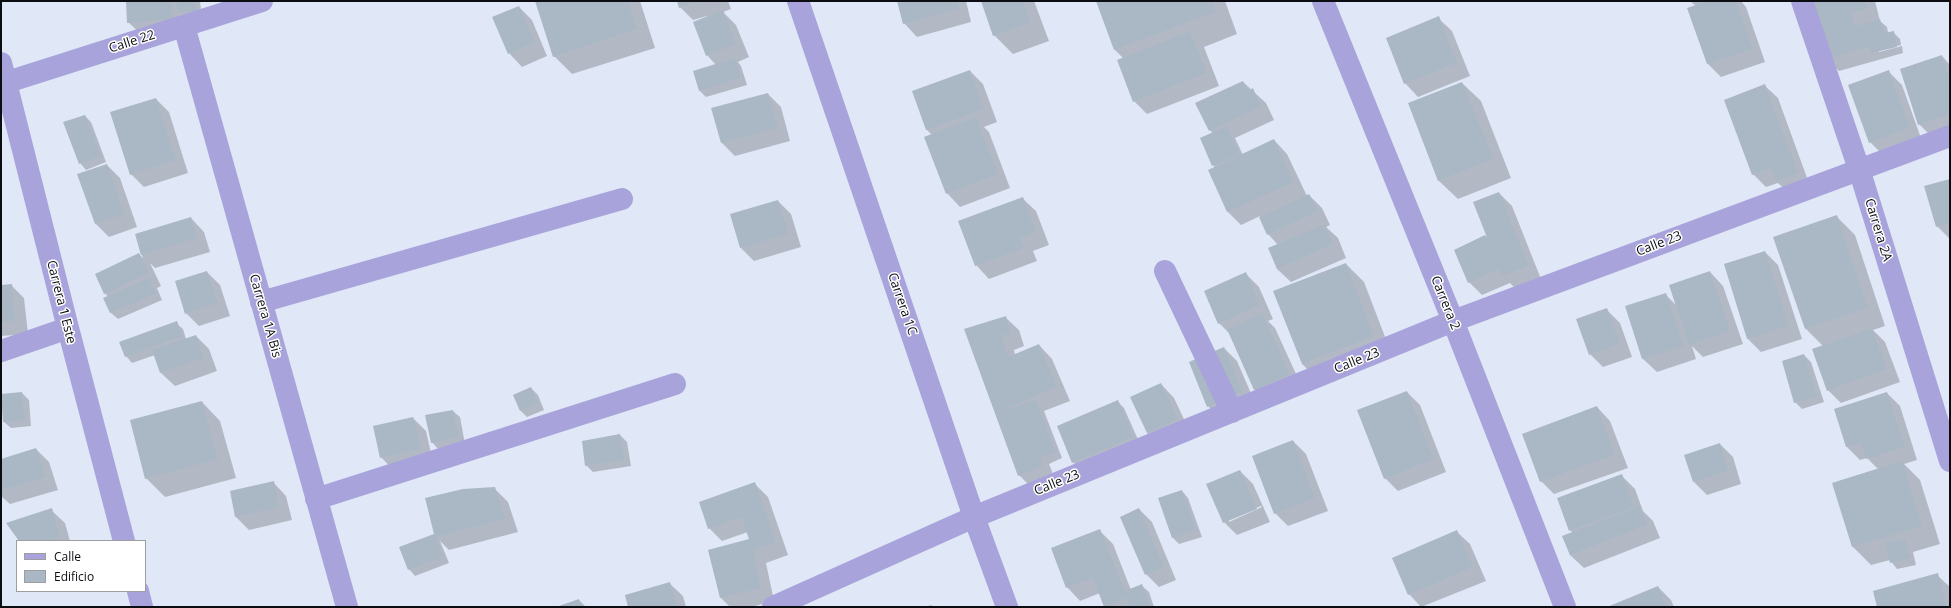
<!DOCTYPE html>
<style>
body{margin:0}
#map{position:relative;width:1951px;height:608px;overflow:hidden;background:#e0e7f7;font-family:"Open Sans",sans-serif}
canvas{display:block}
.frame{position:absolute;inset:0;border:2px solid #0b0d12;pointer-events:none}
.legend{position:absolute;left:16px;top:540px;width:130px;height:52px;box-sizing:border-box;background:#fff;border:1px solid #9d9ea0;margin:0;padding:5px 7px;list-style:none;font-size:12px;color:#0b0d12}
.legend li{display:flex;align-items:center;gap:8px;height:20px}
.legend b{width:20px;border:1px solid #9d9ea0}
</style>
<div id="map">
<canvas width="1951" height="608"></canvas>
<div class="frame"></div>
<ul class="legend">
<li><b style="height:5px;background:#a8a3da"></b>Calle</li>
<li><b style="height:11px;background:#aab7c4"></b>Edificio</li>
</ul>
</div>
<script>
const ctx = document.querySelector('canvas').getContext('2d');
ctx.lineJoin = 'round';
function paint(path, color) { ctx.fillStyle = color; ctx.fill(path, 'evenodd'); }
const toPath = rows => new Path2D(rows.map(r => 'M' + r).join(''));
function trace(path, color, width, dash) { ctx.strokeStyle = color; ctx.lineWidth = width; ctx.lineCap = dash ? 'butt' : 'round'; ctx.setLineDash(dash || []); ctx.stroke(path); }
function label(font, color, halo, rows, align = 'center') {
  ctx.font = font + ' "Open Sans",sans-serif'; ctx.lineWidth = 3; ctx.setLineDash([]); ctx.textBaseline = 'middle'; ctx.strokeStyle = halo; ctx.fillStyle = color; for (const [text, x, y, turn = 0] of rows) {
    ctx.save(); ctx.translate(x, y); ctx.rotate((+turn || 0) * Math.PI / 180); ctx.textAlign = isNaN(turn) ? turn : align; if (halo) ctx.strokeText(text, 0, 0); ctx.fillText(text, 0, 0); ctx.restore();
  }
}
const shadow = toPath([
 [127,1,200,1,202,17,142,35,128,22],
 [536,1,640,1,655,48,572,74,554,56],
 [679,1,728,1,731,9,723,12,736,25,749,57,738,62,741,66,747,85,706,97,700,91,716,65,707,55,708,18,707,16,693,20,680,7],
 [898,1,966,1,971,22,917,37,904,23],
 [982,1,1034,1,1049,41,1013,54,994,35],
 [1097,1,1225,1,1237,34,1204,47,1219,86,1147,114,1134,101,1123,58,1115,50],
 [1690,1,1741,1,1746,7,1765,62,1721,77,1708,64,1689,9,1696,6],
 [1810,1,1875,1,1880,21,1887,27,1888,33,1893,32,1900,39,1901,45,1879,50,1879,52,1902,46,1903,53,1839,71,1826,58],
 [519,7,532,20,547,56,522,67,509,53],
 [1438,18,1452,31,1470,76,1418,97,1405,83],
 [1942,56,1950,65,1950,132,1932,137,1919,124],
 [970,71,983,84,997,122,984,127,989,132,1010,188,960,207,947,193,932,135,926,129],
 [1889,72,1902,85,1922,141,1883,155,1870,142],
 [1243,82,1266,103,1274,120,1235,138,1243,155,1274,140,1287,154,1307,196,1309,195,1322,208,1330,225,1326,227,1338,238,1346,258,1291,282,1277,269,1278,245,1268,234,1260,216,1241,225,1228,212,1215,168,1201,139,1212,133,1197,104],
 [1462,83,1481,101,1511,178,1458,199,1439,181,1409,104],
 [1764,85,1778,98,1810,186,1790,194,1778,183,1766,187,1753,174],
 [768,94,781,107,790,141,735,156,722,143,712,109],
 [156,99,169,112,188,173,144,187,131,174],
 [85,116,91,122,106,162,86,170,80,163],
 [107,165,120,178,137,227,109,237,96,224],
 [1950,180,1950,239,1937,226],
 [1499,193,1512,206,1541,279,1516,289,1510,283,1482,295,1469,282,1455,250,1487,236],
 [1022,198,1036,211,1049,245,1033,251,1037,261,989,279,976,265],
 [778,201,791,214,801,247,754,261,741,248],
 [1836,216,1855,235,1885,326,1873,330,1885,342,1900,382,1841,403,1828,390,1823,346,1806,329],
 [191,218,204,232,210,252,155,268,150,263,161,286,157,288,162,300,118,319,111,313,105,298,108,297,105,293,139,254,143,258,136,235],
 [1765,252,1778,265,1802,339,1761,352,1748,339,1725,264],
 [1346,264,1364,282,1392,355,1321,382,1302,364],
 [207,272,220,285,230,316,199,326,186,313],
 [1710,272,1723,286,1743,344,1703,357,1692,346,1696,359,1657,372,1643,359,1626,307,1665,294,1676,305],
 [1246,274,1259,287,1273,319,1268,321,1275,328,1302,387,1268,403,1255,390,1229,333,1219,323],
 [11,285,24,298,28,334,1,336,1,286],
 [1606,309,1620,323,1632,357,1603,367,1590,354],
 [1005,317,1019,330,1024,346,1014,350,1015,355,1039,345,1052,359,1070,401,1044,411,1062,458,1049,464,1055,479,1032,488,1019,475,965,330],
 [176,323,183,329,186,339,196,336,209,349,217,371,175,386,161,373,155,355,132,363,126,356],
 [1224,348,1237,361,1256,405,1221,419,1208,406],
 [1804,355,1811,362,1824,402,1802,409,1795,402],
 [1161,384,1174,398,1190,432,1161,446,1147,433],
 [531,388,538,395,544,410,527,417,521,411,514,395],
 [1407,392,1420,405,1446,472,1398,491,1385,478],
 [22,393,29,400,31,426,11,428,4,422],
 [1887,393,1900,406,1917,460,1904,464,1920,480,1940,544,1913,552,1916,565,1897,569,1890,560,1871,565,1853,547,1833,483,1878,469,1867,458,1860,460,1847,447,1835,409],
 [1117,401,1124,408,1140,444,1086,476,1073,462],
 [202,402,220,421,236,478,165,497,146,478],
 [1597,407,1610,421,1628,468,1554,494,1541,481],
 [453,411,460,417,465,444,438,449,432,442],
 [413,418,426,431,433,462,394,471,381,457],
 [620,435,627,442,631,466,593,472,586,465],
 [1293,441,1306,454,1328,511,1288,526,1275,513],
 [1720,444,1733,457,1741,484,1707,495,1694,482],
 [36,449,49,462,58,490,10,504,1,496,1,460],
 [1240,471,1253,484,1270,522,1237,535,1224,522],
 [1261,506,1262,507,1229,522,1229,519],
 [1622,476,1635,489,1643,511,1653,521,1660,538,1584,568,1570,555,1563,537,1573,533,1570,530],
 [273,482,286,496,292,520,249,530,236,517,231,492],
 [755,484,768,497,788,555,766,563,774,601,751,607,730,607,721,598,709,550,750,540,748,532,722,541,709,528],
 [494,488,508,502,518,532,449,550,440,541,449,563,415,576,409,569,435,535],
 [1182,491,1188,498,1202,537,1179,544,1173,538],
 [1139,509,1152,522,1176,580,1159,587,1146,574],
 [51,510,65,523,70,541,20,541],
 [1100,531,1113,544,1131,590,1142,586,1149,592,1154,607,1105,607,1100,593,1080,601,1067,587],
 [1456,531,1470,544,1486,581,1421,607,1409,594],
 [1937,575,1950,587,1950,607,1878,607,1874,591],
 [669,583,683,596,686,607,629,607],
 [1658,587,1671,600,1674,607,1609,607],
 [579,600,586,607,558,607],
 [931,605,934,607,925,607]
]);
const building = toPath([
 [126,1,172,1,173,19,127,23],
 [176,1,195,1,196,11,178,13],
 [535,1,628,1,637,29,553,57],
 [677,1,700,1,679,8],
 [897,1,957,1,959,9,903,24],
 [981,1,1023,1,1031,22,993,36],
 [1096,1,1212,1,1216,12,1114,50],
 [1708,1,1736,1,1753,49,1707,64,1687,8],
 [1809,1,1866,1,1868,9,1851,13,1855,26,1880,19,1884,33,1894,31,1897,47,1871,53,1869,47,1825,59],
 [519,6,535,42,508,54,492,17],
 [723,10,737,44,706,56,693,22],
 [1439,16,1457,63,1404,84,1386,38],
 [1190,31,1207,73,1133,102,1117,60],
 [1942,55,1950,79,1950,114,1918,125,1900,69],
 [735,58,741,78,699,91,693,71],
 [970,70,984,109,926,130,912,91],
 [1889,70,1910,128,1869,143,1848,85],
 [1243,81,1248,91,1253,88,1261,107,1209,131,1195,103],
 [1462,82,1494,159,1438,181,1408,103],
 [1765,84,1798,173,1776,182,1771,168,1752,175,1724,100],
 [768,93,778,128,721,143,711,108],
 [156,98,176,160,130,175,110,112],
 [85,115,101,156,79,164,63,122],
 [976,117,998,174,946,194,924,137],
 [1227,126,1240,154,1212,166,1200,138],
 [1274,139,1294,182,1227,212,1208,170],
 [107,164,125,214,95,224,77,174],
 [1950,179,1950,223,1936,227,1924,186],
 [1499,192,1529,266,1502,276,1499,269,1468,283,1454,250,1485,235,1488,240,1473,202],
 [1309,194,1318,211,1267,235,1259,217],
 [1023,197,1036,232,1020,238,1024,248,975,266,958,221],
 [778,200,788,234,740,248,730,214],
 [1837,215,1868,308,1805,329,1773,237],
 [191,217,197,238,141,255,135,234],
 [1325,224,1333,244,1277,269,1268,248],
 [1765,251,1789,326,1747,339,1724,264],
 [139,253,149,273,104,294,95,274],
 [1346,263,1374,336,1302,364,1273,291],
 [207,271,218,303,185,314,175,281],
 [1710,271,1730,331,1689,345,1669,285],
 [1246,272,1260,305,1218,324,1204,291],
 [149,278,156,294,110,313,103,298],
 [12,284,15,321,1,322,1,285],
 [1666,293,1684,346,1642,359,1625,306],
 [1607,308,1620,344,1589,355,1576,319],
 [1262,313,1290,374,1254,390,1227,329],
 [1006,316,1011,333,1001,336,1008,357,1039,344,1057,387,998,412,1036,400,1056,452,1040,458,1043,466,1018,476,964,329],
 [177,321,182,336,125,357,119,342],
 [1872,328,1887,369,1827,391,1812,349],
 [196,335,204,358,160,373,152,350],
 [1224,347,1243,392,1207,407,1189,362],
 [1804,354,1817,396,1794,403,1782,361],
 [1161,383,1178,419,1147,433,1130,397],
 [531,387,538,403,520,411,513,395],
 [1407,391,1434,459,1384,479,1357,410],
 [22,392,25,420,3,422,1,394],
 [1887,392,1905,447,1866,459,1861,443,1846,447,1834,409],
 [1118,400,1134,437,1072,463,1057,426],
 [202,401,218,459,145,479,130,420],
 [1597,406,1615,455,1540,482,1522,434],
 [453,410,459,437,431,443,425,415],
 [413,417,421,449,380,458,373,426],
 [620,434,625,460,585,466,582,441],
 [1293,440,1315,498,1274,514,1252,456],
 [1720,443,1728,471,1693,482,1684,455],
 [36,448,46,477,1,490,1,459],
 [1902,461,1922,526,1852,547,1832,483],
 [1240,470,1257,509,1223,523,1206,484],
 [1622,474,1634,507,1569,531,1557,498],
 [274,481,279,507,235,517,230,491],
 [755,482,776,542,753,550,761,588,720,598,708,550,749,539,741,517,708,529,699,502],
 [495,487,505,519,436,537,443,557,408,570,399,547,434,534,425,498,463,489],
 [1182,490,1196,530,1172,538,1158,498],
 [1640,506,1647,525,1570,555,1562,536],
 [52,508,60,537,49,541,19,541,6,523],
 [1139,508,1164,567,1145,575,1120,517],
 [1100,529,1125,591,1142,584,1151,607,1130,607,1127,598,1104,607,1093,578,1066,588,1051,548],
 [1457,530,1473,567,1408,595,1392,558],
 [1905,539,1910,558,1890,563,1885,543],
 [1938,573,1946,606,1877,607,1873,591],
 [670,582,677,607,628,607,625,595],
 [1658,586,1667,607,1607,607],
 [579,599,582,607,556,607]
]);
const street = toPath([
 [798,1,974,517,1007,607],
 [1323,1,1453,321,1565,607],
 [1802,1,1859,169,1950,461],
 [184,26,347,607],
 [1,63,68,328,124,541],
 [1,84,262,1],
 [1165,271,1232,412],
 [261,302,622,199],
 [1,351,68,328],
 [316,499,675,384],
 [138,591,142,607],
 [773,607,974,517,1453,321,1950,136]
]);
const streetNames = [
 ["Calle 22",132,42,-18],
 ["Carrera 2A",1878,230,73],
 ["Calle 23",1659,244,-21],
 ["Carrera 1 Este",61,302,76],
 ["Carrera 2",1445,303,68],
 ["Carrera 1C",902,304,71],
 ["Carrera 1A Bis",265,316,74],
 ["Calle 23",1357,361,-22],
 ["Calle 23",1057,483,-22]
];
paint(shadow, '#0003');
paint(building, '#aab7c4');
trace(street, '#a8a3da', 22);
label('13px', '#0b0d12', '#fff', streetNames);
</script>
